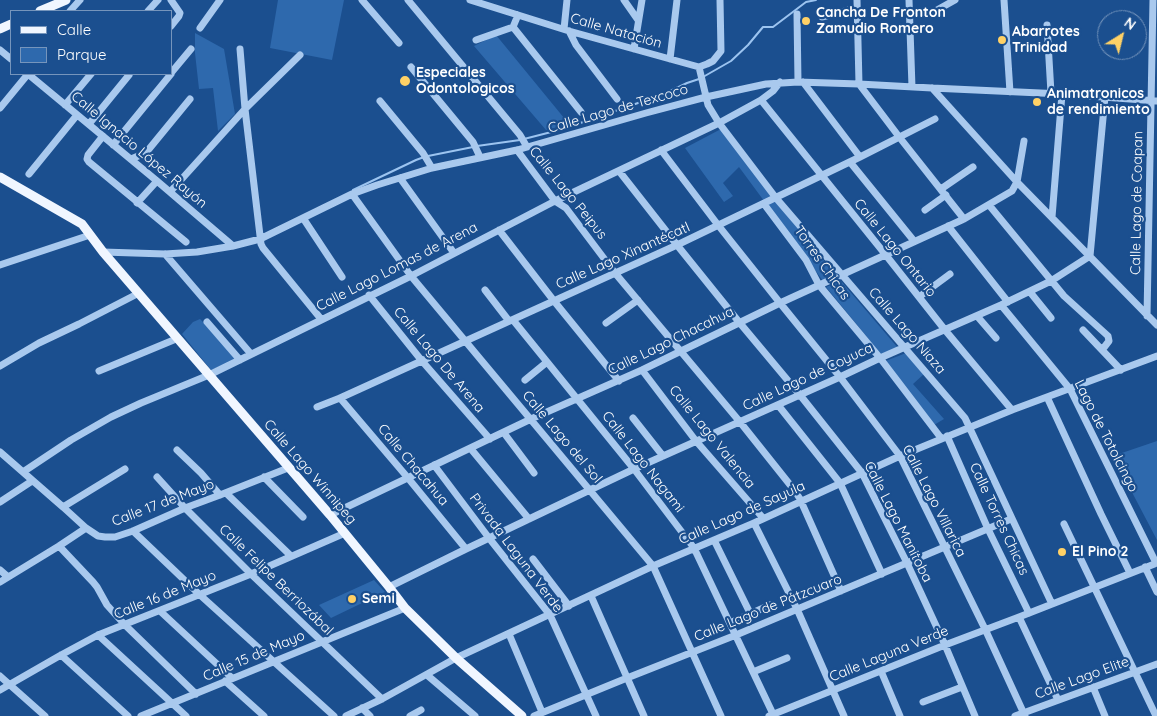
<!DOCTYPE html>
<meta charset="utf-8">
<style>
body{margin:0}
#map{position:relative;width:1157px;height:716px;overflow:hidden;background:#1b4f8f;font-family:Quicksand,sans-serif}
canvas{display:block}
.legend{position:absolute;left:10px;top:10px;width:162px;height:65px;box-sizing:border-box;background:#1b4f8f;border:1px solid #7695bc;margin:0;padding:6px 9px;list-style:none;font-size:15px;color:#fff}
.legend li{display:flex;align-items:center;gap:10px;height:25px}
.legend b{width:25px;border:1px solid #7695bc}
.north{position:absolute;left:1097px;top:10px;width:50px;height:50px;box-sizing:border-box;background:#1b4f8f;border:1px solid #7695bc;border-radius:50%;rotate:36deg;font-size:14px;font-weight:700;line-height:20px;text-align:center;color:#fff}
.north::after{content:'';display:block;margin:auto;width:18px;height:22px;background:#ffd166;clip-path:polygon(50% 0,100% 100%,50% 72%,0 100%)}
</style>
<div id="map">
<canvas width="1157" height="716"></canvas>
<ul class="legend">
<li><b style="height:6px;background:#f0f6ff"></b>Calle</li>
<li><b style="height:14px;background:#2e69ad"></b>Parque</li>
</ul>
<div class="north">N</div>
</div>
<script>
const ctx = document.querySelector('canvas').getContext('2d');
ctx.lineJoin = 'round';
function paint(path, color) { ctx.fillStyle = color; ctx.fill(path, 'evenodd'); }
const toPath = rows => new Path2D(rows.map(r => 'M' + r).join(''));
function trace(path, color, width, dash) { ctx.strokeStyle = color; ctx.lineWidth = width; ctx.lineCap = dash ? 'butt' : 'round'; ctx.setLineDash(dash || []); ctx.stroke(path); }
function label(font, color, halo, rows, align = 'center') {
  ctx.font = font + ' Quicksand,sans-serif'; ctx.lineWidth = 4.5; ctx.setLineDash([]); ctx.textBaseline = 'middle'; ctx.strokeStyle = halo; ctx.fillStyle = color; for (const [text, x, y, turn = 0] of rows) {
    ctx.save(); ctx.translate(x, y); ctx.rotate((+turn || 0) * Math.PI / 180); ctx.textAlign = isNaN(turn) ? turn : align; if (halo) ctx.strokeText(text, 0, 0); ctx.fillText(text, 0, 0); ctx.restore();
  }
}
const green = toPath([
 [278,0,344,0,332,60,270,48],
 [195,33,224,49,235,114,218,131,213,88,199,89,195,53],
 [496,35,569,124,546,130,474,46],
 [721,129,835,275,823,281,739,167,723,183,733,196,724,202,685,148],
 [841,281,898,348,881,354,826,287],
 [200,319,202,321,236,359,211,370,182,334,193,322],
 [906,353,924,374,913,384,944,419,934,425,883,362],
 [1157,441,1157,540,1113,456],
 [374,580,385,592,331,618,319,605]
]);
const stream = toPath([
 [703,77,731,61,748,45,763,27,773,27,806,2,816,0],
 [524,139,563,129,664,94,687,83,699,79],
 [477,146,520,140],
 [428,156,473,147],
 [353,190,416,160,424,157]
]);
const minor = toPath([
 [171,0,180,13,179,16,171,26],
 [362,0,399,43],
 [408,0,520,135,527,147],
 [470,0,569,31,699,67,707,64,713,61,721,51,720,0],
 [624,0,638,20],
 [857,0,859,84,900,138,964,219],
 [909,0,912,87],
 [1004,0,1010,92],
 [937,10,955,0],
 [70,11,80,0],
 [148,11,158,0],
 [797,14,798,82],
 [518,15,513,27,581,112],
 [822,17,857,8],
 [1047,25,1051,93],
 [200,28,220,0],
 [564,29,567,0],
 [569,31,576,45,617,99],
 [476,40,513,27],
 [240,49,245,109,261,244,263,248,321,319],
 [634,49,642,0],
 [0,50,11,59],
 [670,59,677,0],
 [411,67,473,142,480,157],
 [699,67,708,105,719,123,776,198,965,418,1052,604],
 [171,73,191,49],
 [28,74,157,181,233,246],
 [803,82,860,157],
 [932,88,1017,182,1157,325],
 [761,100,885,254,945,330,1012,410],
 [380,101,423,153,432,168],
 [65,105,91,74],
 [0,108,28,74],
 [89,124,129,75],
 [103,136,88,155,87,159,89,162,186,242],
 [113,145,171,74],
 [517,150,555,201,566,208,615,273,740,422,795,491,800,499,841,591],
 [661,150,718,225,780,303,840,377,900,456,985,629,1025,716],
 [131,159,143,154,149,149,190,99],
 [850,162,914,241],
 [619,171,677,245,739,322,800,395,862,473,907,563,945,645,975,716],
 [29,174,77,115],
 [400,178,454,253],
 [941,189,973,167],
 [170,192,245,109,300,55],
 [352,194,411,276,653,566,721,716],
 [137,203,157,181],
 [764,204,806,260,819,285,880,358,941,438],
 [989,205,1064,296,1108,336,1109,341,1102,350],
 [925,210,946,195],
 [1052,217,1062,94],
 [303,218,342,277],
 [948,226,1008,302],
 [499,230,554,301,619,381],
 [103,252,165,254,197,252,233,246,260,239,352,194,377,185,432,168,517,150,646,113,706,97,766,84,798,82,859,84,932,88,1062,94,1157,101],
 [165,254,251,354],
 [0,265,90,235],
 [485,290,509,321],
 [1030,292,1051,318],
 [369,295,422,361,490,439],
 [919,297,950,274],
 [1001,305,1070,389,1156,563],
 [977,316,996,338],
 [1147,316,1153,0],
 [513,320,634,469,694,548,773,714],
 [207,322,240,360],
 [606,323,638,300],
 [1083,330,1121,370],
 [0,366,39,343,79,324,139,293],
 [642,370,696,441,763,518],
 [99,371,176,339],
 [525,380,547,362],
 [1047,397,1101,514,1130,573],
 [340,398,408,478,466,549],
 [778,405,840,483,882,574],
 [317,407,340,398,677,245,860,157,935,119],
 [633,418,663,456],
 [504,433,534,473],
 [947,436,988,529,1029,613],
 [471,449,529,519],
 [177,450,201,473,220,495],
 [0,452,63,507,86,528,98,536,105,537,115,537,133,531,185,508,220,495,288,468],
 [434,465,489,538,550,615,596,716],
 [23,472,71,440,111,417,141,403,209,375,411,276,555,201,719,123,761,100,773,91,780,82],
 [157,477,185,508,251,574,382,699],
 [264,477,303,517],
 [226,493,291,556],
 [0,502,32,481],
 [63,507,125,469],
 [330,515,531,419,642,370,780,303,964,219,1012,191,1017,182,1024,141],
 [754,523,797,609,844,716],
 [1064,524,1156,716],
 [133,531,200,595,334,716],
 [714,540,750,613],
 [59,546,93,582,97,587,107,605,125,625,196,694],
 [533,559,569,606],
 [1145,567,1157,592],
 [0,570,8,577],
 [0,582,59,546,86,528],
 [389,587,466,549,634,469,840,377,880,358,1001,305,1051,281,1090,256,1105,97],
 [591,596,644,716],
 [160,611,232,678],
 [1019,617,1058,700],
 [730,623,770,605],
 [509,634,542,712],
 [98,635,186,716],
 [61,655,128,716],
 [881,671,900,716],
 [753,672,787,658],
 [427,675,475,716],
 [0,676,45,716],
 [225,681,264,716],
 [1093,687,1105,716],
 [0,690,61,655,98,635,251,574,345,533],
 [923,702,962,687],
 [362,708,370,716],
 [141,716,405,608],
 [346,716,382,699,456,658,653,566,754,523,900,456,1012,410,1157,356],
 [410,716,421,710],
 [534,716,627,678,736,635,1011,519],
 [769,716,945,645,1019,617,1157,563],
 [1015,716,1157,664]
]);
const major = toPath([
 [40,11,66,0],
 [0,29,11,24],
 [0,177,82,224,103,252,330,515,389,587,405,608,456,658,522,716]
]);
const markers = [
 [806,21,5,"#ffd166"],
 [1002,40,5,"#ffd166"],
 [405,81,6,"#ffd166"],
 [1037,102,5,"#ffd166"],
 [1062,552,5,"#ffd166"],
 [352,599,5,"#ffd166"]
];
const poiNames = [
 ["Cancha De Fronton",816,13],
 ["Zamudio Romero",816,29],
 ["Abarrotes",1012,32],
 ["Trinidad",1012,48],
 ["Especiales",416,73],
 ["Odontologicos",416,89],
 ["Animatronicos",1047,94],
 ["de rendimiento",1047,110],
 ["El Pino 2",1072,552],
 ["Semi",362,599]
];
const streetNames = [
 ["Calle Natación",616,31,16],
 ["Calle Lago de Texcoco",618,109,-16],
 ["Calle Ignacio López Rayón",139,150,40],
 ["Calle Lago Peipus",568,193,51],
 ["Calle Lago de Coapan",1137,203,-89],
 ["Calle Lago Ontario",895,248,51],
 ["Calle Lago Xinantécatl",623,256,-24],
 ["Torres Chicas",822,263,55],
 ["Calle Lago Lomas de Arena",397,267,-27],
 ["Calle Lago Niaza",907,331,49],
 ["Calle Lago Chacahua",671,341,-26],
 ["Calle Lago De Arena",439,360,50],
 ["Calle Lago de Coyuca",808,377,-25],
 ["Lago de Totolcingo",1106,436,63],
 ["Calle Lago del Sol",562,437,50],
 ["Calle Lago Valencia",712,437,51],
 ["Calle Lago Nagami",643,462,52],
 ["Calle Chacahua",413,465,50],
 ["Calle Lago Winnipeg",310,472,49],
 ["Calle Lago Villarica",934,501,63],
 ["Calle 17 de Mayo",163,503,-21],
 ["Calle Lago de Sayula",742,513,-24],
 ["Calle Torres Chicas",999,519,65],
 ["Calle Lago Manitoba",898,522,63],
 ["Privada Laguna Verde",516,553,53],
 ["Calle Felipe Berriozábal",276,580,44],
 ["Calle 16 de Mayo",165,595,-22],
 ["Calle Lago de Pátzcuaro",768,608,-22],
 ["Calle Laguna Verde",889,654,-22],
 ["Calle 15 de Mayo",254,656,-23],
 ["Calle Lago Elite",1082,678,-20]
];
paint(green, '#2e69ad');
trace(stream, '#9cc4f0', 2);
trace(minor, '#a9c9ee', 7);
trace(major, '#f0f6ff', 9);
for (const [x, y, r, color] of markers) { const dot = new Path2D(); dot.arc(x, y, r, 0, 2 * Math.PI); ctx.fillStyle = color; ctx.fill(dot); trace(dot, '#1b4f8f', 2); }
label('bold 14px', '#fff', '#1b4f8f', poiNames, 'left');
label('14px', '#fff', '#1b4f8f', streetNames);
</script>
